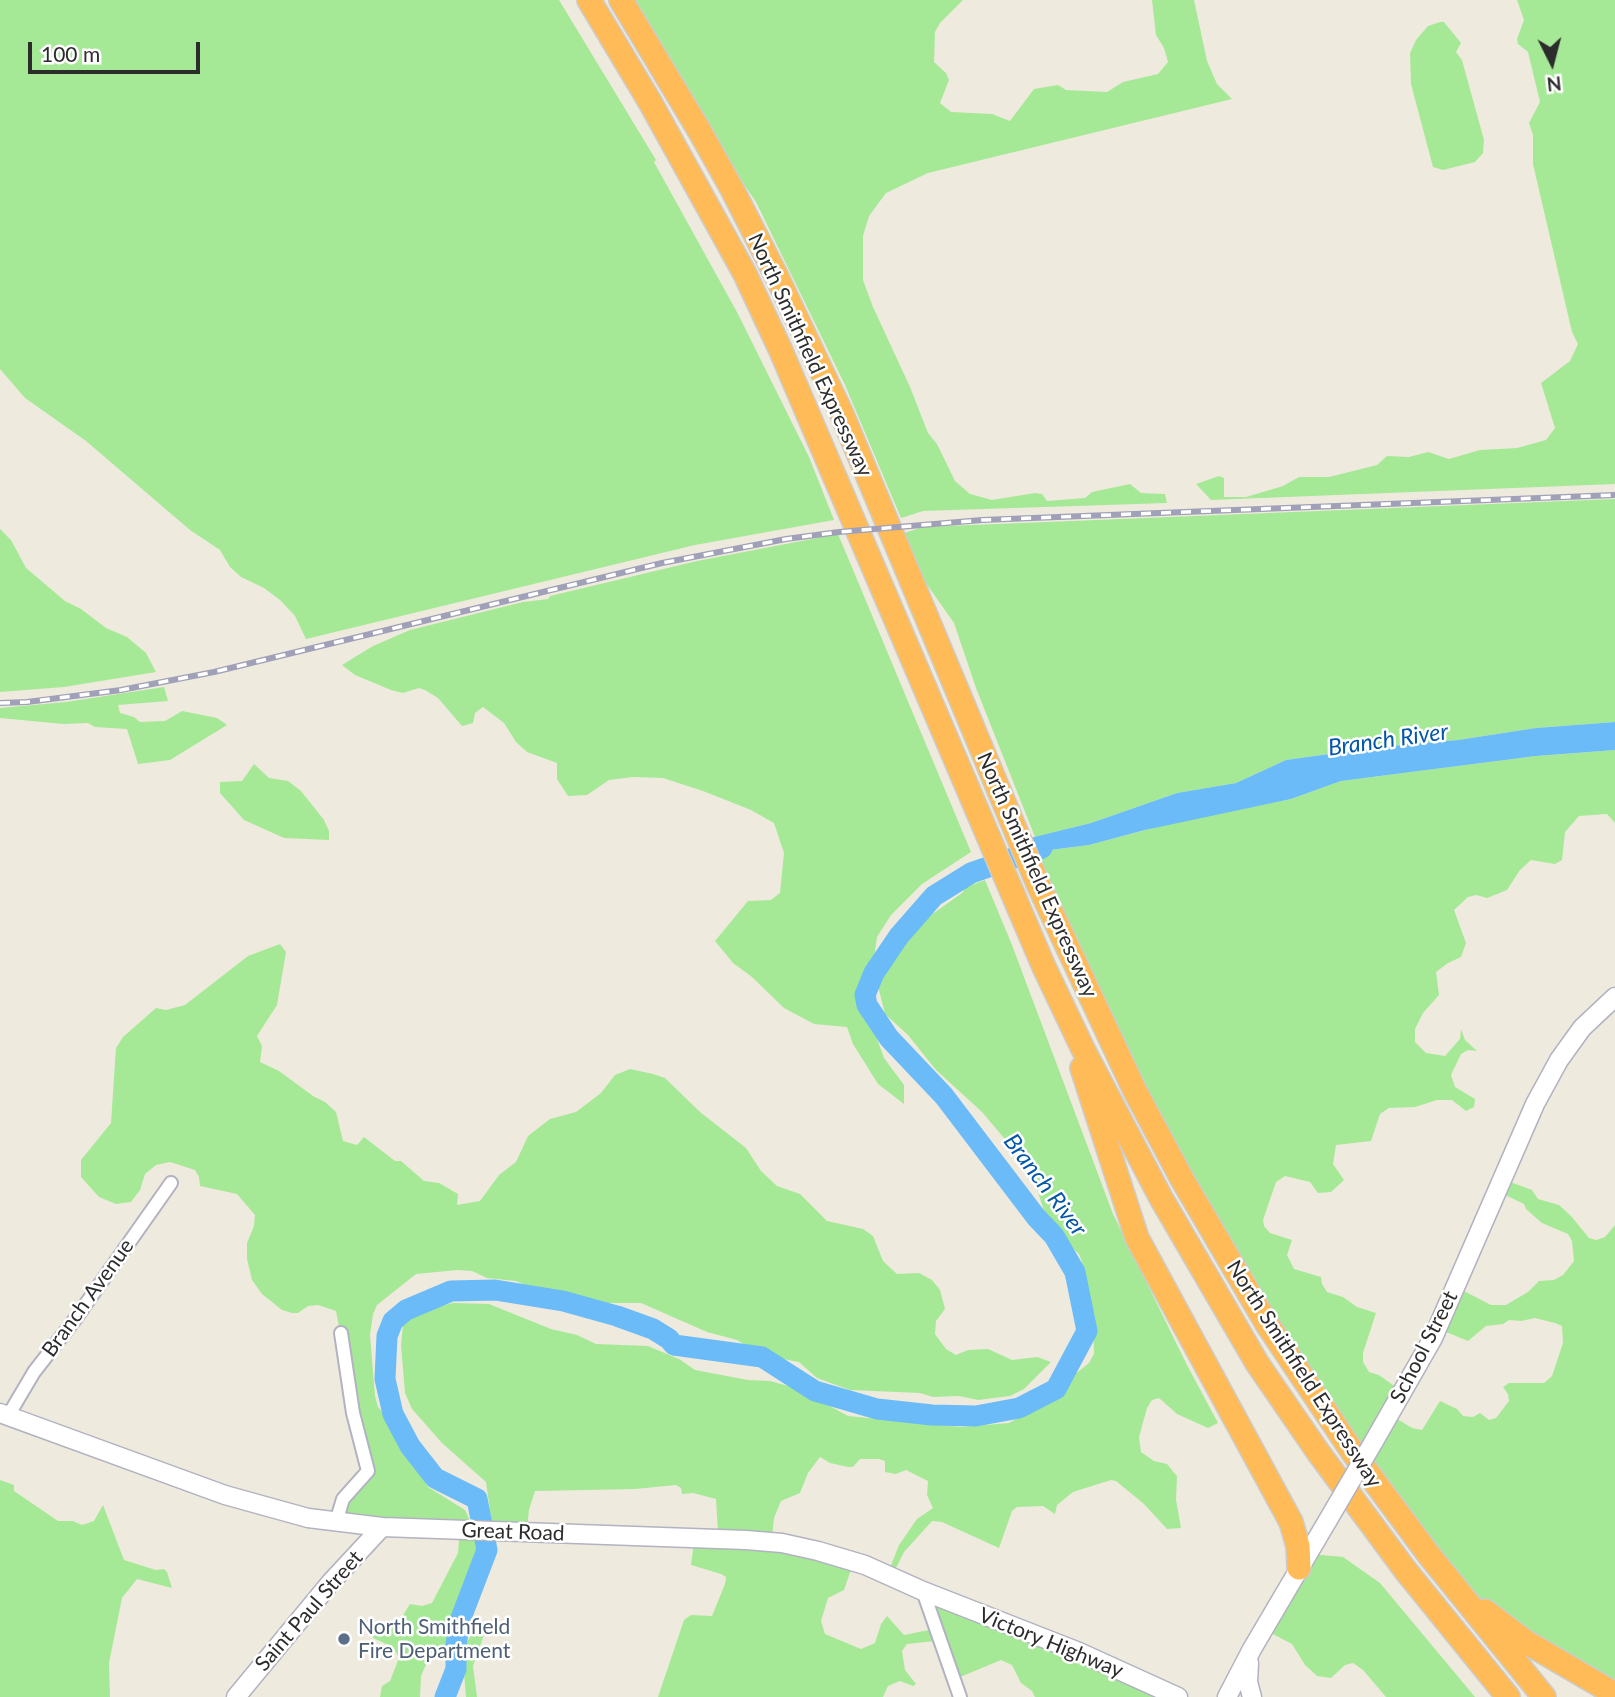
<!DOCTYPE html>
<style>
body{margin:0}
#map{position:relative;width:1615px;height:1697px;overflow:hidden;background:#efeade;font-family:Lato,sans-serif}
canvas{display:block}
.north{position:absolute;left:1517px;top:28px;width:70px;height:70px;-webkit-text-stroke:5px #fff;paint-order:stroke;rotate:174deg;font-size:19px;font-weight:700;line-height:28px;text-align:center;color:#2c2c2c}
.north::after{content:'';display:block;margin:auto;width:24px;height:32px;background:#2c2c2c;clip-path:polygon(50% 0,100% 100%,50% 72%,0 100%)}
.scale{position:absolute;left:28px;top:42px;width:172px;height:32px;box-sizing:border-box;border:4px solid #2c2c2c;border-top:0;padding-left:9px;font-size:21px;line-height:24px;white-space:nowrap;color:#2c2c2c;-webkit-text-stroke:5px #fff;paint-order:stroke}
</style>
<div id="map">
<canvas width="1615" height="1697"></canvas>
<div class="north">N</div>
<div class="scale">100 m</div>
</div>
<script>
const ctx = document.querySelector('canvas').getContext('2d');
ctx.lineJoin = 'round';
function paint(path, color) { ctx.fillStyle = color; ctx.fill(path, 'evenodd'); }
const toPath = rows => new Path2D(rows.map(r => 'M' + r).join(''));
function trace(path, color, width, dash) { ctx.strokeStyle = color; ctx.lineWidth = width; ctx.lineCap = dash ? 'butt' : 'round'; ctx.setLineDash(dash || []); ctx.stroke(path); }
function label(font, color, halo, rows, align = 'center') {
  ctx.font = font + ' Lato,sans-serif'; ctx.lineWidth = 5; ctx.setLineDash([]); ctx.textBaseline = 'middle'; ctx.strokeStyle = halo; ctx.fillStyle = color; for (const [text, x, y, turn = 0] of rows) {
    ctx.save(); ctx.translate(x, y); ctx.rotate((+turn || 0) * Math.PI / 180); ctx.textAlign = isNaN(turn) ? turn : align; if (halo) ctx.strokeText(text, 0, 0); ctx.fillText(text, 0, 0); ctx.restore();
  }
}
const green = toPath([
 [0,0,559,0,656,160,654,162,738,314,809,457,834,520,695,545,306,639,295,616,280,600,264,588,241,577,230,567,220,550,190,530,86,441,25,398,0,369],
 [626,0,963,0,940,23,935,32,934,62,946,73,949,80,940,103,951,112,992,114,1010,121,1034,89,1058,85,1066,90,1107,92,1123,82,1158,74,1168,62,1164,48,1156,35,1152,0,1194,0,1207,61,1217,84,1232,99,928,173,886,193,869,216,863,236,863,280,873,307,910,387,928,433,937,444,955,481,970,494,992,500,1035,493,1042,494,1047,501,1085,498,1092,492,1130,484,1141,493,1165,494,1167,503,923,511,901,518,845,385,756,202,708,132],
 [1517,0,1615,0,1615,484,1211,500,1196,484,1219,476,1224,478,1224,497,1246,497,1283,486,1299,477,1329,477,1377,465,1387,456,1409,457,1428,452,1449,459,1480,450,1517,448,1546,440,1555,428,1541,383,1570,361,1578,344,1572,332,1533,164,1533,135,1529,123,1540,102,1528,52,1518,44,1517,39,1524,20],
 [1440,22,1444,22,1461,43,1456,52,1462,60,1484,140,1483,153,1475,162,1443,170,1433,167,1411,84,1410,53,1416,40,1428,26],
 [1615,499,1615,722,1536,728,1458,740,1379,747,1286,760,1236,783,1177,793,1091,823,1035,837,976,688,954,623,911,562,901,534,923,527],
 [0,529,11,540,26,568,65,601,81,609,106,628,127,637,146,653,156,672,64,687,0,692],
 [838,534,971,852,922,884,891,915,877,937,872,972,858,998,859,1007,876,1036,884,1058,904,1085,904,1104,878,1084,853,1044,847,1027,814,1024,784,1008,752,977,733,963,715,941,748,901,771,900,780,893,784,853,774,823,751,810,703,791,663,778,633,777,609,780,587,795,568,796,557,779,557,763,527,752,516,742,504,723,483,707,475,713,473,723,462,726,438,698,425,690,419,688,403,693,391,690,355,675,342,665,373,646,410,630,523,602,548,599,550,596,697,561],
 [164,687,168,701,118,705,120,713,134,717,140,722,165,721,182,711,217,718,227,725,170,760,138,764,127,729,95,727,88,723,63,724,0,718,0,708,66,702],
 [1615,750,1615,823,1607,814,1579,816,1565,832,1562,860,1555,864,1531,860,1520,870,1507,890,1487,898,1476,895,1468,897,1454,910,1466,943,1461,957,1448,963,1436,972,1439,995,1423,1013,1415,1029,1415,1042,1426,1053,1445,1056,1460,1039,1461,1029,1465,1040,1477,1051,1468,1050,1461,1054,1451,1075,1455,1087,1475,1099,1474,1107,1466,1111,1452,1100,1437,1100,1415,1107,1389,1108,1380,1114,1371,1141,1336,1145,1333,1164,1344,1180,1331,1192,1318,1193,1310,1182,1285,1176,1276,1182,1263,1220,1264,1226,1270,1233,1292,1240,1287,1255,1294,1269,1321,1277,1322,1284,1327,1292,1343,1297,1357,1307,1376,1313,1363,1353,1363,1362,1369,1372,1379,1375,1404,1393,1394,1417,1412,1428,1422,1430,1440,1401,1457,1409,1463,1416,1473,1417,1480,1413,1489,1420,1496,1418,1509,1401,1508,1394,1503,1387,1509,1383,1544,1383,1552,1376,1563,1343,1562,1326,1555,1323,1535,1318,1521,1321,1509,1320,1503,1324,1486,1326,1468,1341,1439,1329,1458,1288,1491,1305,1506,1305,1528,1292,1539,1281,1554,1280,1563,1275,1574,1261,1572,1241,1568,1234,1542,1223,1526,1209,1524,1204,1499,1192,1505,1180,1532,1190,1538,1199,1559,1205,1571,1216,1589,1238,1596,1240,1605,1237,1615,1225,1615,1689,1479,1605,1297,1359,1167,1127,1071,938,1038,856,1050,850,1089,845,1172,823,1291,799,1341,781,1536,756],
 [254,764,269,778,288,781,301,791,324,820,329,831,329,840,284,838,244,820,220,793,220,782,242,781],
 [985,880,1012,945,1113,1214,1187,1365,1218,1423,1208,1428,1177,1414,1159,1398,1152,1400,1147,1408,1139,1437,1141,1452,1154,1461,1167,1464,1177,1476,1176,1500,1181,1528,1167,1529,1144,1504,1116,1481,1111,1480,1073,1492,1057,1505,1055,1514,1043,1506,1017,1507,1012,1511,999,1548,942,1522,932,1521,904,1552,894,1572,890,1568,899,1545,917,1519,933,1508,927,1495,928,1481,906,1470,896,1474,885,1472,885,1461,879,1459,860,1459,853,1467,848,1467,830,1463,820,1457,808,1473,800,1493,781,1501,774,1518,772,1538,854,1561,844,1590,828,1598,821,1621,825,1634,861,1649,875,1643,881,1624,887,1616,904,1635,934,1629,926,1595,1178,1697,1035,1697,1032,1691,1021,1683,1012,1665,1001,1660,953,1680,935,1641,907,1644,902,1651,905,1670,916,1684,913,1686,900,1681,888,1686,883,1697,658,1697,684,1620,691,1615,712,1616,725,1584,726,1577,721,1574,691,1565,695,1535,718,1532,716,1499,693,1493,682,1494,681,1488,676,1485,635,1489,535,1491,529,1510,527,1529,492,1525,486,1482,442,1443,412,1409,405,1393,401,1345,404,1315,453,1303,489,1304,551,1329,577,1335,596,1344,648,1346,679,1359,695,1370,748,1380,770,1381,799,1389,848,1416,961,1427,1009,1423,1027,1413,1089,1363,1094,1354,1093,1323,1082,1262,1079,1254,1062,1239,1045,1214,1031,1170,982,1112,936,1070,908,1035,885,1014,876,978,881,968,917,925,962,893,966,887],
 [280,944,286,952,277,1005,257,1036,262,1046,260,1062,279,1071,313,1096,325,1102,336,1112,343,1141,357,1145,364,1137,395,1161,401,1161,424,1181,439,1183,458,1194,457,1205,480,1201,499,1175,516,1162,528,1136,550,1119,576,1112,601,1093,615,1075,630,1069,653,1074,665,1078,700,1112,746,1148,761,1171,777,1186,800,1194,827,1221,863,1229,873,1236,883,1261,897,1274,919,1273,932,1280,940,1290,945,1309,936,1321,935,1334,946,1349,956,1355,968,1350,988,1349,1012,1360,1037,1357,1051,1362,1024,1389,1010,1396,978,1400,959,1396,933,1397,920,1393,850,1390,817,1378,799,1362,761,1355,737,1340,707,1332,641,1303,593,1303,558,1291,535,1289,516,1281,487,1278,472,1271,457,1270,416,1274,377,1305,373,1314,370,1335,375,1396,378,1407,396,1428,428,1487,465,1510,474,1529,479,1563,477,1575,463,1608,460,1626,443,1650,432,1651,421,1676,420,1697,380,1697,382,1686,390,1681,399,1658,393,1647,373,1638,375,1632,382,1633,388,1626,397,1625,410,1604,422,1606,432,1603,458,1553,460,1528,342,1521,342,1505,367,1473,336,1311,318,1305,308,1306,298,1313,292,1313,282,1310,262,1294,252,1280,247,1259,247,1243,254,1226,255,1215,237,1194,200,1186,199,1177,195,1170,170,1162,156,1165,145,1174,140,1190,131,1202,116,1204,99,1197,81,1177,81,1160,111,1123,116,1048,123,1037,156,1008,166,1010,185,1005,248,956],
 [0,1480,14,1485,14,1491,58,1521,73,1521,82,1525,94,1521,103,1505,124,1560,156,1570,164,1569,167,1572,172,1588,137,1579,122,1598,109,1663,110,1697,0,1697],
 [1310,1554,1343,1557,1380,1583,1475,1697,1386,1697,1363,1670,1353,1663,1345,1665,1331,1678,1317,1676,1305,1665,1292,1644,1265,1630],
 [480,1622,486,1629,473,1666,477,1697,466,1697,462,1649]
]);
const water = toPath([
 [1615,722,1615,750,1536,756,1341,781,1291,799,1145,830,1089,845,1050,850,1038,855,1022,840,1091,823,1177,793,1236,783,1286,760,1379,747,1458,740,1536,728]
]);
const river = toPath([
 [445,1697,456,1669,456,1644,461,1618,487,1550,477,1499,435,1478,410,1446,393,1414,385,1379,387,1336,393,1321,406,1310,451,1291,495,1290,563,1301,617,1316,653,1329,669,1339,674,1345,762,1357,815,1391,877,1409,932,1415,976,1416,1019,1408,1056,1389,1087,1331,1075,1272,1054,1236,1036,1217,944,1096,889,1038,867,1005,865,995,874,973,899,936,934,896,971,873,1042,848]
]);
const street = toPath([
 [8,1416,34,1372,76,1318,171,1183],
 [336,1522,343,1499,368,1471,353,1413,341,1333],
 [923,1591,960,1697]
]);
const secondary = toPath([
 [0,1413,225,1495,308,1518,382,1527,746,1540,782,1543,818,1551,865,1565,923,1591,1079,1652,1178,1697],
 [1373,1443,1433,1338,1535,1104,1559,1060,1582,1028,1615,997],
 [1249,1663,1248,1682,1252,1697],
 [236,1697,331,1582,382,1527],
 [1227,1697,1252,1649,1328,1520]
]);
const highway = toPath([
 [589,0,650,102,745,274,781,351,1044,967,1083,1049,1161,1198,1257,1363,1318,1452,1406,1571,1508,1697],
 [621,0,699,130,732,189,777,277,841,412,1038,884,1135,1091,1182,1179,1267,1324,1354,1454,1429,1555,1544,1697],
 [1082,1068,1137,1238,1291,1522,1298,1546,1299,1568],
 [1485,1611,1526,1642,1615,1694]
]);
const rail = toPath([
 [0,703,27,702,121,690,214,672,662,563,786,539,839,532,982,520,1615,495]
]);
const secondaryBridge = toPath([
 [1328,1520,1373,1443]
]);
const markers = [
 [344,1639,7,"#5c6f8a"]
];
const streetNames = [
 ["North Smithfield Expressway",810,355,65],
 ["North Smithfield Expressway",1037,875,66],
 ["Branch Avenue",88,1298,-54],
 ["School Street",1424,1347,-63],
 ["North Smithfield Expressway",1304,1374,57],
 ["Great Road",513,1532,2],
 ["Saint Paul Street",309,1611,-49],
 ["Victory Highway",1051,1643,22]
];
const serviceNames = [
 ["North Smithfield",358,1627],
 ["Fire Department",358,1651]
];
const waterNames = [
 ["Branch River",1388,740,-8],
 ["Branch River",1045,1185,53]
];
paint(green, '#a5e996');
paint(water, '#6abbf7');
trace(river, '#6abbf7', 21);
trace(street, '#b2b2c1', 16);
trace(secondary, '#b2b2c1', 21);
trace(highway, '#ccc', 26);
trace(street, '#fff', 12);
trace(secondary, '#fff', 18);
trace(highway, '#ffbb58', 23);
trace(rail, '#a0a0b8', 6);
trace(rail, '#fff', 3.5, [10]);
trace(secondaryBridge, '#b2b2c1', 21, []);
trace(secondaryBridge, '#fff', 18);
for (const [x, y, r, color] of markers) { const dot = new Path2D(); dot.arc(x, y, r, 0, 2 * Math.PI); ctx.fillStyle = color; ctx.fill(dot); trace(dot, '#fff', 2.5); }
label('21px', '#2c2c2c', '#fff', streetNames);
label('21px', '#4e5e75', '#fff', serviceNames, 'left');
label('italic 23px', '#0456a9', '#fff', waterNames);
</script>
